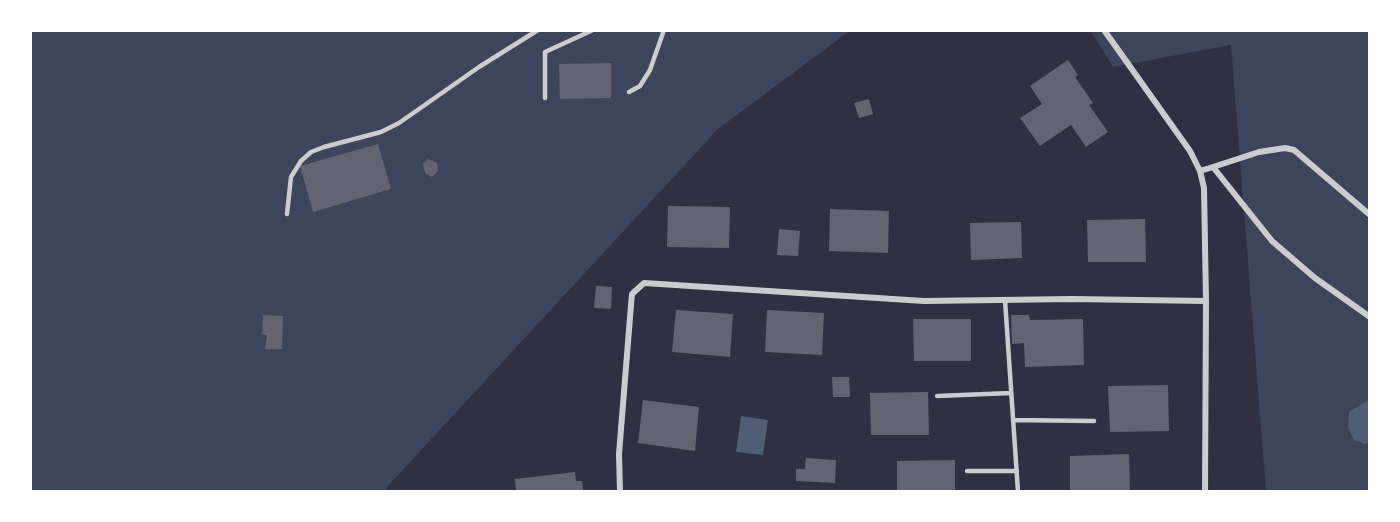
<!DOCTYPE html>
<style>
body{margin:0}
#map{position:relative;width:1400px;height:522px;overflow:hidden;background:#2d3142;font-family:"Fira Sans",sans-serif}
canvas{display:block}
.frame{position:absolute;inset:0;border:32px solid #fff;pointer-events:none}
</style>
<div id="map">
<canvas width="1400" height="522"></canvas>
<div class="frame"></div>
</div>
<script>
const ctx = document.querySelector('canvas').getContext('2d');
ctx.lineJoin = 'round';
function paint(path, color) { ctx.fillStyle = color; ctx.fill(path, 'evenodd'); }
const toPath = rows => new Path2D(rows.map(r => 'M' + r).join(''));
function trace(path, color, width, dash) { ctx.strokeStyle = color; ctx.lineWidth = width; ctx.lineCap = dash ? 'butt' : 'round'; ctx.setLineDash(dash || []); ctx.stroke(path); }
const green = toPath([
 [30,30,851,30,718,129,387,487,386,492,30,492],
 [1090,30,1370,30,1370,492,1266,492,1231,45,1113,67]
]);
const water = toPath([
 [1370,399,1370,442,1365,444,1354,440,1348,427,1349,412],
 [741,416,768,420,763,455,736,452]
]);
const building = toPath([
 [1068,60,1078,75,1075,77,1093,103,1089,105,1108,132,1086,147,1071,125,1040,146,1020,118,1042,104,1030,86],
 [611,63,611,98,560,99,559,64],
 [869,99,873,114,859,118,854,103],
 [378,144,391,189,313,212,300,166],
 [428,159,437,163,438,171,432,177,425,173,423,164],
 [668,206,730,207,729,248,667,247],
 [830,209,889,211,888,253,829,251],
 [1145,219,1146,262,1088,262,1087,220],
 [1021,222,1022,258,971,260,970,223],
 [779,229,800,231,798,256,777,255],
 [596,286,612,287,611,309,594,308],
 [676,310,733,314,730,357,672,352],
 [767,310,824,313,822,355,765,352],
 [263,315,283,316,282,349,265,349,267,335,262,334],
 [1011,315,1029,315,1030,320,1083,319,1084,365,1025,367,1024,343,1012,344],
 [913,319,971,319,971,361,914,361],
 [832,377,849,377,850,397,833,397],
 [1168,385,1169,431,1110,432,1108,386],
 [928,392,929,435,871,435,870,393],
 [643,400,699,407,695,451,638,443],
 [1129,454,1130,492,1070,492,1070,456],
 [806,458,836,460,835,483,796,481,796,469,805,469],
 [955,460,955,492,897,492,897,461],
 [575,472,576,481,582,481,583,492,516,492,515,479]
]);
const service = toPath([
 [629,92,640,86,650,70,664,30],
 [545,98,545,52,593,30],
 [287,214,291,177,301,161,311,152,324,147,381,132,399,123,479,67,538,30],
 [1005,300,1018,492],
 [937,396,1011,393],
 [1013,420,1094,421],
 [967,471,1017,471]
]);
const minor = toPath([
 [1104,30,1190,151,1200,171,1204,188,1206,301,1205,492],
 [1213,167,1259,152,1285,148,1294,150,1370,215],
 [1200,171,1213,167,1272,241,1315,278,1370,317],
 [620,492,619,454,631,305,632,294,644,283,924,301,1072,299,1206,301]
]);
paint(green, '#3c4559');
paint(water, '#4f5d75');
paint(building, '#626471');
trace(service, '#caccd0', 4.5);
trace(minor, '#caccd0', 6);
</script>
